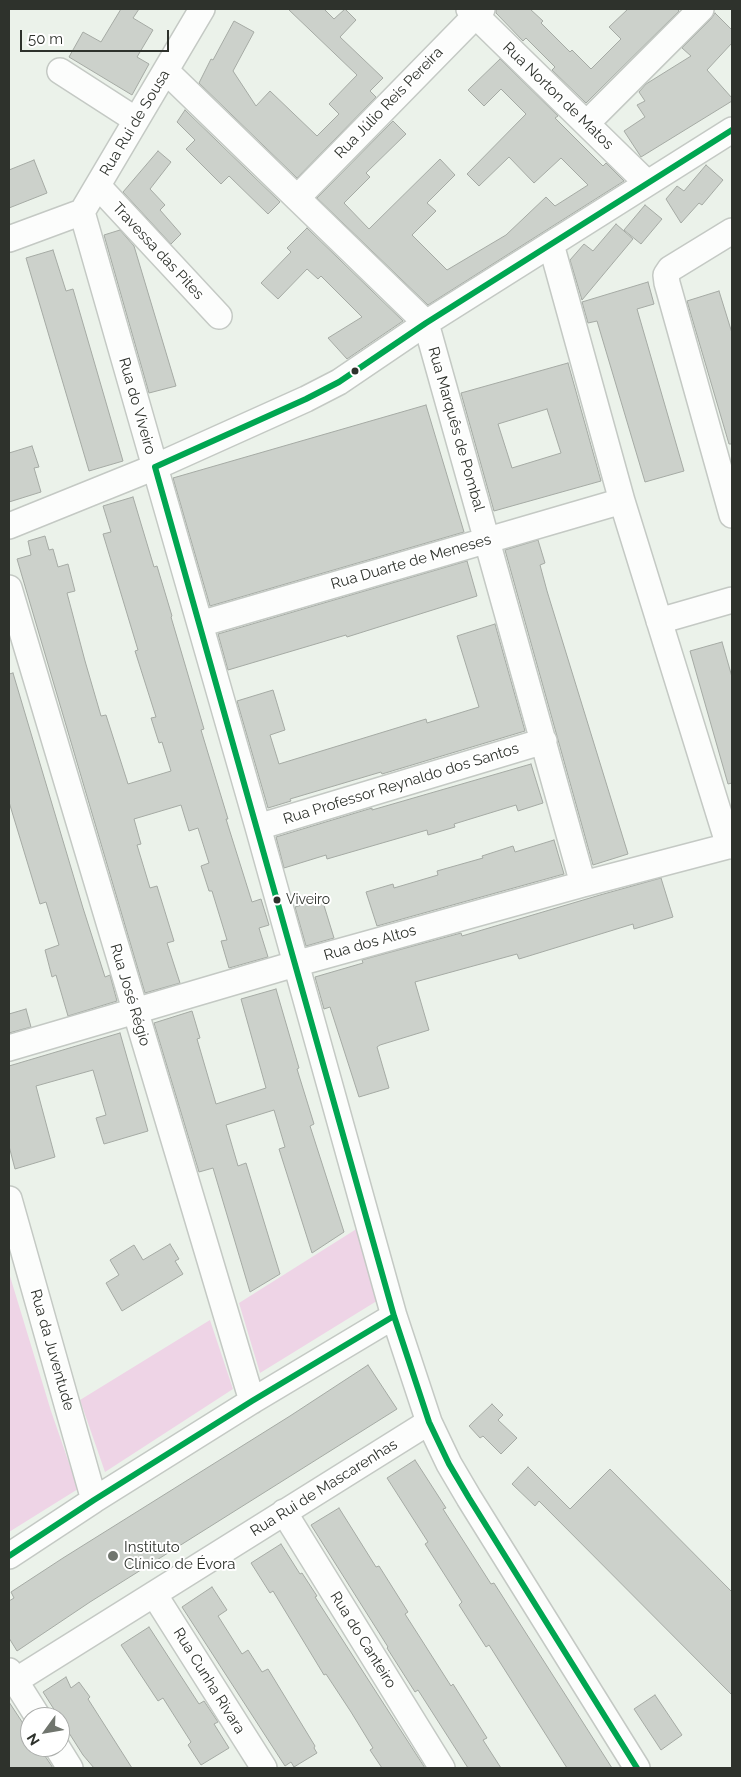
<!DOCTYPE html>
<meta charset="utf-8">
<style>
body{margin:0}
#map{position:relative;width:741px;height:1777px;overflow:hidden;background:#ebf2ea;font-family:Raleway,sans-serif}
canvas{display:block}
.frame{position:absolute;inset:0;border:10px solid #2e322c;pointer-events:none}
.north{position:absolute;left:20px;top:1707px;width:50px;height:50px;box-sizing:border-box;background:#fff;border:1px solid #abadab;border-radius:50%;rotate:238deg;font-size:14px;font-weight:700;line-height:20px;text-align:center;color:#2e322c}
.north::after{content:'';display:block;margin:auto;width:18px;height:22px;background:#70756e;clip-path:polygon(50% 0,100% 100%,50% 72%,0 100%)}
.scale{position:absolute;left:20px;top:30px;width:149px;height:22px;box-sizing:border-box;border:2px solid #2e322c;border-top:0;padding-left:6px;font-size:15px;line-height:18px;white-space:nowrap;color:#2e322c;-webkit-text-stroke:4px #fff;paint-order:stroke}
</style>
<div id="map">
<canvas width="741" height="1777"></canvas>
<div class="frame"></div>
<div class="north">N</div>
<div class="scale">50 m</div>
</div>
<script>
const ctx = document.querySelector('canvas').getContext('2d');
ctx.lineJoin = 'round';
function paint(path, color) { ctx.fillStyle = color; ctx.fill(path, 'evenodd'); }
const toPath = rows => new Path2D(rows.map(r => 'M' + r).join(''));
function trace(path, color, width, dash) { ctx.strokeStyle = color; ctx.lineWidth = width; ctx.lineCap = dash ? 'butt' : 'round'; ctx.setLineDash(dash || []); ctx.stroke(path); }
function label(font, color, halo, rows, align = 'center') {
  ctx.font = font + ' Raleway,sans-serif'; ctx.lineWidth = 4; ctx.setLineDash([]); ctx.textBaseline = 'middle'; ctx.strokeStyle = halo; ctx.fillStyle = color; for (const [text, x, y, turn = 0] of rows) {
    ctx.save(); ctx.translate(x, y); ctx.rotate((+turn || 0) * Math.PI / 180); ctx.textAlign = isNaN(turn) ? turn : align; if (halo) ctx.strokeText(text, 0, 0); ctx.fillText(text, 0, 0); ctx.restore();
  }
}
const green = toPath([
 [358,1228,380,1299,260,1373,239,1303],
 [9,1273,51,1411,78,1489,9,1532],
 [210,1320,233,1389,105,1472,80,1400]
]);
const building = toPath([
 [121,9,139,9,133,18,153,30,137,57,149,64,132,95,69,57,83,32,101,42,121,9],
 [288,9,324,9,334,19,345,9,356,20,340,37,383,78,370,91,376,97,297,178,199,83,211,59,213,60,234,21,254,32,233,71,256,106,270,91,317,136,339,114,329,104,357,75,288,9],
 [496,9,530,9,543,21,541,23,570,52,572,50,591,69,621,39,609,27,628,9,677,9,679,11,586,103,552,70,555,67,526,38,523,41,496,13,496,9],
 [715,13,732,30,732,43,707,70,732,98,732,101,641,157,624,131,645,117,637,105,645,101,639,92,646,84,691,56,682,48,711,19,715,13],
 [500,59,558,116,555,118,603,166,606,163,624,181,428,305,317,198,393,121,406,134,366,173,370,177,344,203,369,229,440,159,455,175,427,203,436,211,412,235,447,270,506,235,546,197,555,206,588,185,561,158,534,183,509,157,479,186,467,174,526,114,501,89,484,106,468,90,500,59],
 [185,110,280,202,268,214,229,176,221,184,186,149,195,140,177,122,185,110],
 [158,151,171,162,150,189,165,205,160,210,181,234,171,244,123,192,158,151],
 [34,160,47,193,9,208,9,170,34,160],
 [706,165,723,180,702,205,699,203,681,223,666,199,677,186,684,191,706,165],
 [645,205,662,219,641,244,624,230,645,205],
 [616,224,633,239,582,300,570,260,584,244,593,251,616,224],
 [307,228,403,321,347,359,328,338,362,317,321,276,318,279,307,269,278,299,261,283,291,252,287,248,307,228],
 [120,230,134,246,176,386,149,393,104,235,120,230],
 [53,250,66,291,73,289,123,461,89,471,26,258,53,250],
 [648,282,654,304,637,309,684,471,645,482,597,321,588,323,582,302,648,282],
 [719,291,732,333,732,444,729,444,687,301,719,291],
 [568,363,601,481,494,511,461,393,568,363],
 [547,409,561,453,512,468,498,424,547,409],
 [426,405,464,532,210,606,173,478,426,405],
 [32,446,39,467,34,468,41,492,9,502,9,453,32,446],
 [133,497,154,567,157,566,172,616,171,617,204,729,201,730,228,819,226,819,252,902,261,899,269,925,259,928,268,957,229,968,221,941,227,940,212,891,209,891,201,866,209,863,198,828,189,831,181,805,134,819,141,844,137,845,150,888,157,886,174,941,167,943,180,983,145,993,17,559,31,555,28,541,45,536,49,550,53,549,58,567,68,564,75,591,67,593,85,661,101,716,106,715,128,784,171,771,162,742,159,743,151,718,156,717,135,651,138,650,103,534,111,532,103,506,133,497],
 [538,540,545,563,540,565,547,591,628,854,593,865,505,550,538,540],
 [467,561,477,596,347,637,346,635,228,670,218,634,467,561],
 [495,624,525,731,382,774,381,772,290,799,291,801,268,808,237,701,273,690,285,730,270,735,279,764,426,719,427,723,479,707,457,636,495,624],
 [722,642,732,677,732,783,728,784,690,651,722,642],
 [13,673,83,908,105,977,110,975,117,1001,68,1016,56,975,52,977,45,950,59,945,46,902,40,904,9,802,9,674,13,673],
 [531,764,543,803,518,811,516,805,454,824,455,827,428,835,427,830,327,859,326,855,284,868,276,837,372,808,372,810,531,764],
 [554,840,564,874,377,926,366,892,393,884,394,888,438,875,437,871,483,858,482,856,513,846,515,852,554,840],
 [661,878,673,917,634,929,633,924,519,959,517,954,415,982,429,1030,380,1045,377,1047,389,1088,359,1097,330,1007,324,1009,315,977,363,963,362,960,369,958,461,933,462,936,600,895,661,878],
 [322,899,334,938,306,946,295,907,322,899],
 [276,989,299,1068,297,1069,314,1124,310,1126,344,1232,312,1253,279,1149,285,1147,274,1110,226,1125,238,1166,246,1163,280,1274,250,1292,213,1168,199,1172,154,1023,192,1011,200,1038,197,1039,216,1104,266,1088,241,999,276,989],
 [26,1009,31,1027,9,1033,9,1014,26,1009],
 [120,1033,148,1131,104,1144,96,1118,106,1115,93,1070,36,1086,55,1157,15,1169,9,1146,9,1066,120,1033],
 [170,1244,179,1259,175,1261,183,1274,122,1311,106,1283,119,1275,110,1260,134,1245,143,1260,170,1244],
 [368,1365,397,1409,90,1602,17,1651,9,1638,9,1601,14,1598,11,1592,63,1558,290,1416,368,1365],
 [492,1404,503,1415,498,1420,517,1438,501,1454,483,1436,480,1438,469,1426,492,1404],
 [415,1460,446,1508,443,1509,491,1584,494,1583,612,1768,567,1768,489,1645,486,1647,459,1605,462,1602,425,1544,428,1542,387,1478,415,1460],
 [528,1467,570,1509,610,1469,732,1592,732,1695,539,1501,535,1506,512,1484,528,1467],
 [339,1508,376,1567,379,1566,408,1612,405,1614,451,1686,453,1684,487,1738,483,1740,501,1768,468,1768,418,1690,415,1692,387,1648,388,1647,311,1525,339,1508],
 [281,1544,300,1574,302,1573,317,1596,315,1597,425,1768,382,1768,370,1750,373,1748,351,1712,326,1674,324,1675,273,1591,270,1593,251,1563,281,1544],
 [212,1587,227,1610,218,1616,242,1654,248,1650,262,1672,268,1669,315,1746,314,1748,317,1753,294,1767,291,1762,285,1766,182,1607,212,1587],
 [149,1627,199,1704,204,1701,218,1722,214,1724,229,1748,201,1765,188,1745,191,1742,163,1698,158,1701,121,1645,149,1627],
 [66,1677,71,1688,79,1682,90,1697,88,1699,132,1768,94,1768,83,1755,43,1692,66,1677],
 [655,1695,682,1735,661,1750,634,1709,655,1695],
 [9,1702,30,1734,30,1747,39,1747,53,1768,9,1768,9,1702]
]);
const minor = toPath([
 [469,9,647,183],
 [60,71,136,120],
 [166,71,426,323,583,884],
 [587,123,701,9],
 [98,186,219,316],
 [297,198,482,9],
 [82,212,258,827,394,1316,429,1422,449,1464,469,1498,637,1768],
 [82,212,202,9],
 [732,231,670,269,666,275,667,283,732,515],
 [9,239,82,212],
 [622,501,729,846],
 [9,526,155,467,306,399,339,382,426,323,732,130],
 [9,588,252,1401],
 [659,621,732,600],
 [200,624,622,501,551,244],
 [258,827,544,741],
 [9,1048,295,964,583,884,732,845],
 [9,1199,94,1500],
 [284,1512,442,1768],
 [9,1556,94,1500,252,1401,394,1316],
 [154,1594,264,1768],
 [9,1671,38,1717],
 [15,1681,429,1422],
 [57,1747,70,1768]
]);
const bus1 = toPath([
 [9,1556,94,1500,252,1401,394,1316],
 [637,1768,469,1498,449,1464,429,1422,394,1316,155,467,306,399,339,382,426,323,732,130]
]);
const markers = [
 [355,371,4.5,"#2e322c"],
 [277,900,4.5,"#2e322c"],
 [113,1556,6,"#70756e"]
];
const busNames = [
 ["Viveiro",286,900]
];
const streetNames = [
 ["Rua Norton de Matos",558,96,44],
 ["Rua Júlio Reis Pereira",389,103,-46],
 ["Rua Rui de Sousa",135,123,-59],
 ["Travessa das Pites",158,251,47],
 ["Rua do Viveiro",137,406,74],
 ["Rua Marquês de Pombal",456,429,74],
 ["Rua Duarte de Meneses",411,562,-16],
 ["Rua Professor Reynaldo dos Santos",401,784,-17],
 ["Rua dos Altos",370,943,-16],
 ["Rua José Régio",130,995,73],
 ["Rua da Juventude",52,1350,74],
 ["Rua Rui de Mascarenhas",324,1488,-32],
 ["Rua do Canteiro",363,1640,58],
 ["Rua Cunha Rivara",209,1681,58]
];
const poiNames = [
 ["Instituto",124,1547],
 ["Clínico de Évora",124,1564]
];
paint(green, '#eed4e6');
paint(building, '#ccd1cb');
trace(building, '#a5aaa4', 1);
trace(minor, '#c4c9c4', 28);
trace(minor, '#fcfdfc', 25);
trace(bus1, '#00a651', 6);
for (const [x, y, r, color] of markers) { const dot = new Path2D(); dot.arc(x, y, r, 0, 2 * Math.PI); ctx.fillStyle = color; ctx.fill(dot); trace(dot, '#fff', 2); }
label('14px', '#2e322c', '#fff', busNames, 'left');
label('15px', '#2e322c', '#fff', streetNames);
label('15px', '#2e322c', '#fff', poiNames, 'left');
</script>
